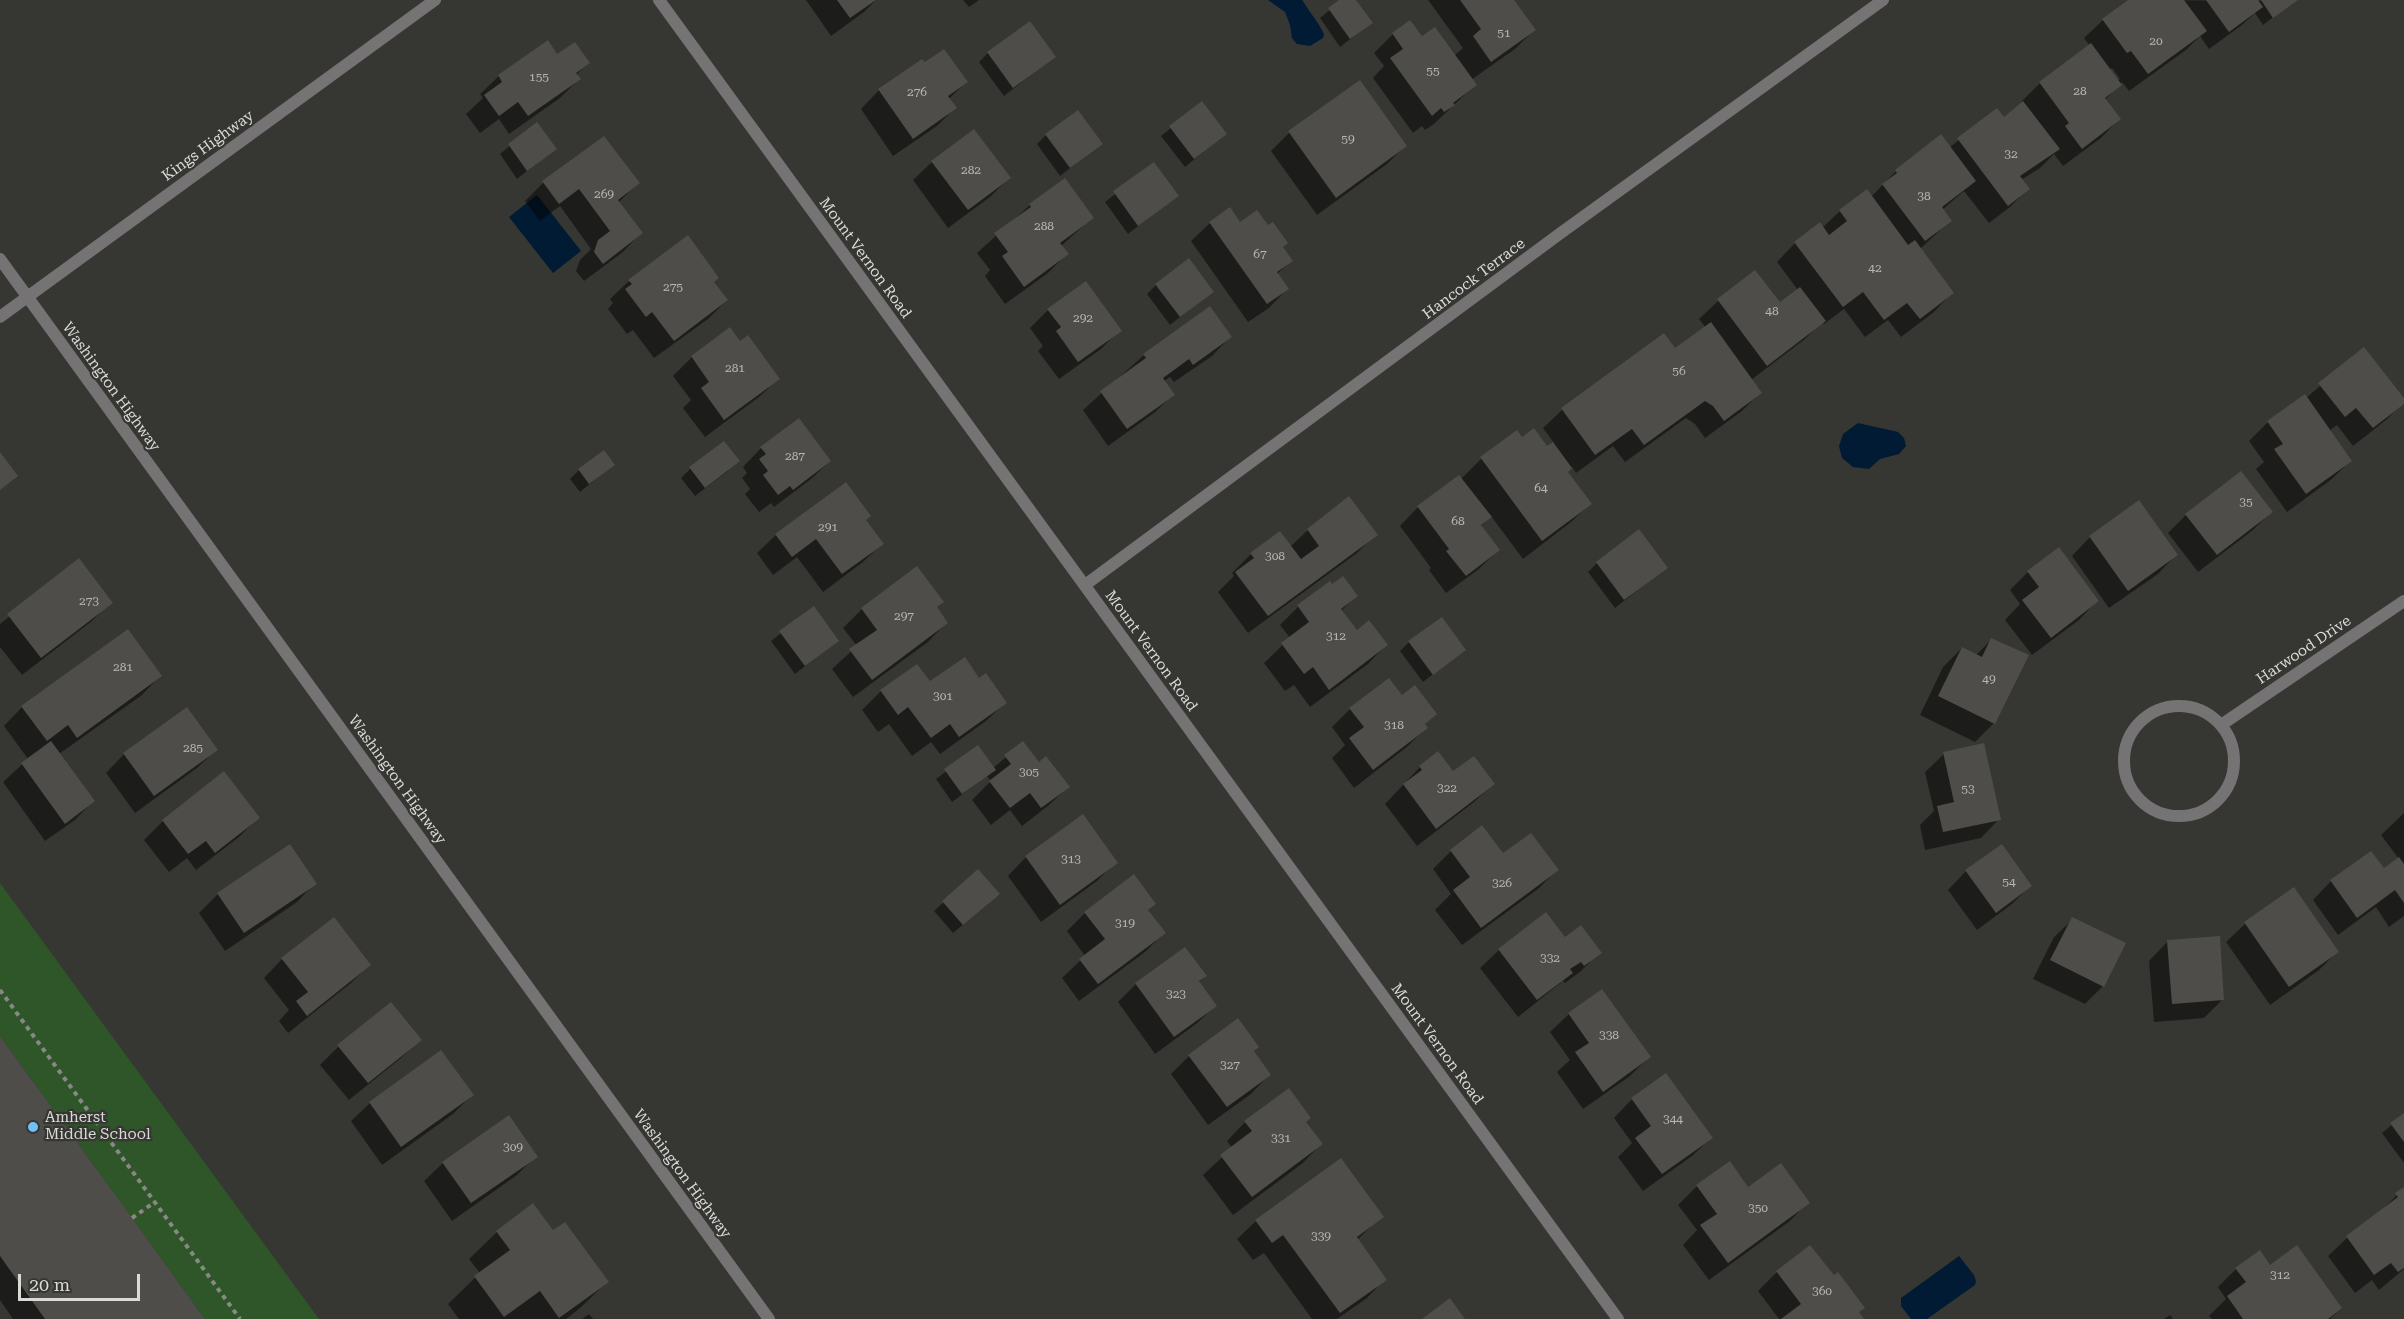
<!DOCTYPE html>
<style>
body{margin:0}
#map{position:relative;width:2404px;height:1319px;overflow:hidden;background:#363632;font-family:"Roboto Serif",serif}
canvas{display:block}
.scale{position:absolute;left:18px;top:1274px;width:122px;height:27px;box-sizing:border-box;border:3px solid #dadad8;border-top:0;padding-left:8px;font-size:18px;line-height:21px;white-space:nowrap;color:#dadad8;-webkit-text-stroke:4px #363632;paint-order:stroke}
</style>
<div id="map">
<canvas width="2404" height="1319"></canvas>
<div class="scale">20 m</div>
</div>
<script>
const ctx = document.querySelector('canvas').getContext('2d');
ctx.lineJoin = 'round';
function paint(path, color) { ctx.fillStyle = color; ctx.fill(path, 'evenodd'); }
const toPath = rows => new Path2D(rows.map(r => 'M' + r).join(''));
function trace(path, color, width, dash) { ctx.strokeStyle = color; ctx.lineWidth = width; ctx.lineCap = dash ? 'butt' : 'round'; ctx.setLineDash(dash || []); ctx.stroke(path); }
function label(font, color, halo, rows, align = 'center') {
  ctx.font = font + ' "Roboto Serif",serif'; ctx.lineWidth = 4.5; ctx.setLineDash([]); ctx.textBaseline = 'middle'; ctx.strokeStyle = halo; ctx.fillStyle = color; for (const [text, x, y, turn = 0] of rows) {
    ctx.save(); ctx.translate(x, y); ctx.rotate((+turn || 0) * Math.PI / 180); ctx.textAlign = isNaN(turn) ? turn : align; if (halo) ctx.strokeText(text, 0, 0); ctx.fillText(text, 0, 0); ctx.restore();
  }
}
const green = toPath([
 [0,883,319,1319,205,1319,0,1036]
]);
const water = toPath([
 [1268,0,1302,0,1319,25,1324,34,1323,38,1310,46,1297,44,1292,38,1290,25,1285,12],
 [537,195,581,251,553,273,509,217],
 [1858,423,1898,432,1904,438,1906,446,1899,454,1880,459,1869,469,1853,467,1842,458,1839,446,1843,434],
 [1959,1256,1974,1275,1976,1281,1975,1285,1927,1319,1911,1319,1901,1306,1901,1298]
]);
const shadow = toPath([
 [806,0,876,0,864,12,831,36],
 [963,0,979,0,969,7],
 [1342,0,1354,0,1371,23,1340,47,1320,18],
 [1428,0,1512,0,1534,30,1515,49,1471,80,1475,85,1434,124,1425,130,1422,126,1413,133,1373,78,1384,66,1374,53,1393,34,1410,22,1421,38,1454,56,1463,48],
 [2130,0,2294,1,2263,25,2255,13,2242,25,2209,49,2200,36,2186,50,2129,91,2122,82,2105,100,2119,119,2101,138,2063,166,2054,154,2040,168,2021,180,2028,189,2010,207,1989,223,1964,191,1942,210,1950,221,1920,249,1952,293,1934,312,1901,337,1888,320,1865,337,1844,309,1824,324,1822,322,1805,339,1751,380,1760,393,1742,411,1705,438,1695,424,1686,418,1625,462,1613,446,1576,473,1572,467,1566,472,1590,504,1571,522,1523,559,1491,516,1480,527,1498,550,1479,569,1446,593,1429,570,1431,568,1400,526,1418,507,1461,479,1481,459,1522,440,1547,448,1554,443,1543,428,1562,410,1664,335,1675,351,1706,328,1699,319,1718,301,1755,272,1779,304,1798,290,1777,262,1795,243,1822,228,1840,211,1866,191,1871,197,1896,171,1949,148,1996,110,2003,119,2023,104,2021,102,2040,83,2090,46,2084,38,2103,20],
 [2112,68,2120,79,2117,81,2109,70],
 [988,53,1054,57,1004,96,979,62],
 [557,56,588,63,576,75,579,79,560,98,509,134,499,119,480,133,466,114,483,98,480,94,499,76],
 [966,82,949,99,955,108,937,126,893,156,861,109,879,90],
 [1359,82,1405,146,1387,164,1317,215,1271,151,1289,133],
 [1202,103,1225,134,1185,167,1161,136],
 [537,124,555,149,517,179,500,154],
 [1046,135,1101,144,1060,176,1037,144],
 [932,162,1009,178,990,197,948,228,913,180],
 [1154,164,1177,196,1128,234,1105,202],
 [543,183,638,183,618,203,641,233,623,252,584,281,576,271,580,260,591,249,560,206,540,221,525,201],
 [1030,205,1092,218,1061,246,1067,254,1048,273,1005,304,985,276,990,270,977,253],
 [1210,223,1240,224,1282,247,1291,261,1277,274,1287,289,1269,308,1248,322,1191,241],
 [629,281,713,282,727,300,708,319,654,358,633,330,627,334,608,309,613,303,610,299],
 [1156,285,1212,292,1170,325,1147,294],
 [1048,310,1120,330,1101,349,1059,379,1038,351,1043,346,1030,328],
 [730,329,740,343,778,379,759,397,705,437,683,408,691,400,673,376,692,357],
 [1230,337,1212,356,1174,382,1170,377,1164,381,1173,395,1154,413,1108,446,1083,410,1144,355],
 [2363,349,2404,402,2386,420,2353,446,2337,425,2329,431,2350,461,2332,479,2287,512,2256,469,2264,462,2249,441,2268,422,2304,396,2306,398],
 [761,448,830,461,811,479,774,507,771,503,759,512,745,494,750,489,742,478,747,473,743,467],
 [613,465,580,492,570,479,579,470],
 [690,469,729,470,695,496,681,478],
 [1349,499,1376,534,1357,553,1248,633,1218,592,1234,576,1232,573,1251,554,1280,533,1290,547,1308,530],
 [2271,512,2253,530,2198,572,2168,533,2186,515],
 [865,520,882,544,863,562,823,592,797,557,773,575,757,553,776,535],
 [2090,537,2176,555,2158,574,2109,608,2072,556],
 [79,561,111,602,92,621,22,675,0,647,0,624],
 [1597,563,1666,568,1615,608,1588,572],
 [917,568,935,608,946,623,928,642,853,697,832,669,857,646,843,628,862,609],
 [2028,572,2097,601,2079,620,2032,655,2005,620,2020,604,2010,590],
 [1330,584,1356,596,1341,611,1357,632,1386,645,1368,664,1310,707,1294,685,1285,691,1264,663,1290,638,1280,625,1298,607],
 [813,608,837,641,795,674,771,641],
 [1992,639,1994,723,1975,742,1920,715,1943,667,1962,648,1976,655],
 [1409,642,1464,650,1423,682,1400,651],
 [160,676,142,695,59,754,93,801,75,820,45,841,3,782,28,759,4,726,22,707],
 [979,680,1005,703,986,721,940,754,931,742,912,756,889,724,878,732,862,710,881,691,929,684],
 [1401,698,1435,714,1424,725,1426,728,1408,746,1354,788,1332,758,1345,745,1332,727,1350,709],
 [186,709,216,750,197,768,135,813,106,773,124,754],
 [1023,743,1039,764,1068,787,1049,805,1022,826,1010,810,991,825,972,800,991,781,987,776,952,802,936,779,978,747,993,768],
 [1438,753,1453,773,1493,784,1474,802,1417,846,1385,804,1420,767],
 [1944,754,1999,819,1981,838,1925,850,1920,825,1934,811,1925,772],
 [224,774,258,818,239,837,196,870,187,858,169,872,144,840,163,821],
 [2404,813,2404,916,2389,927,2376,907,2338,935,2313,900,2331,881,2383,870,2399,859,2381,835],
 [2002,846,2030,886,2012,904,1977,930,1948,890,1966,871],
 [1451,851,1502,855,1557,870,1538,889,1462,945,1435,910,1451,894,1433,869],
 [1026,857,1116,862,1097,881,1041,922,1008,876],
 [978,871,989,903,953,933,934,911],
 [315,883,297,902,225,951,199,913,218,894],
 [2294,889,2337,952,2319,970,2270,1005,2226,942,2245,924],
 [1154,904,1147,911,1164,933,1145,952,1079,1001,1062,978,1085,956,1067,931,1085,913],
 [2073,919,2103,986,2085,1004,2033,979,2054,937],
 [1564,939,1600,952,1581,971,1565,983,1563,981,1518,1017,1480,968,1499,950],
 [2167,942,2223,999,2204,1018,2154,1022,2149,961],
 [282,959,369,965,351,983,288,1033,279,1021,289,1010,264,978],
 [1205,976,1198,983,1215,1006,1196,1024,1155,1054,1118,1002,1136,984],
 [1569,1014,1649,1057,1630,1076,1583,1109,1557,1072,1570,1060,1550,1032],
 [0,1038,203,1319,13,1319,0,1300],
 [420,1040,401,1058,349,1100,320,1065,339,1046],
 [1252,1052,1269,1075,1251,1094,1208,1125,1171,1074,1189,1056],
 [472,1095,453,1114,382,1165,351,1121,370,1103],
 [1632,1099,1711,1138,1692,1156,1643,1191,1618,1157,1632,1143,1614,1118],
 [2404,1115,2404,1163,2382,1133],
 [1245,1122,1305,1122,1321,1144,1303,1163,1233,1215,1203,1175,1232,1148,1227,1141],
 [536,1156,517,1175,452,1221,424,1181,443,1163],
 [1729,1163,1747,1189,1808,1202,1790,1221,1709,1280,1683,1245,1697,1230,1678,1205,1697,1186],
 [2404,1188,2404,1269,2379,1290,2372,1280,2355,1293,2328,1256,2347,1238,2378,1214],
 [1382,1216,1357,1240,1385,1279,1367,1298,1337,1319,1312,1319,1264,1253,1253,1260,1237,1239,1256,1221],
 [497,1232,553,1232,607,1282,579,1309,566,1319,459,1319,448,1304,480,1273,469,1259],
 [1810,1247,1833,1278,1862,1319,1779,1319,1758,1291,1777,1272],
 [2269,1267,2341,1308,2330,1319,2212,1319,2209,1316,2226,1299,2218,1287,2236,1269],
 [589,1314,593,1319,582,1319],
 [2170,1315,2173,1319,2164,1319]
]);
const building = toPath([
 [837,0,876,0,850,18],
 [1339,0,1356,0,1373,23,1350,39,1328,8],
 [1460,0,1514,0,1536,30,1491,62,1473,36,1481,29],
 [2128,0,2184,0,2207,31,2148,74,2131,51,2127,53,2102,19],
 [2206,0,2258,0,2263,7,2229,32],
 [2261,0,2298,0,2273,18],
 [1410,20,1422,36,1435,27,1477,85,1453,103,1455,105,1444,112,1441,108,1432,116,1390,58,1403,49,1392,33],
 [1030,21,1056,57,1013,88,987,52],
 [548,40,557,54,575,42,590,63,576,73,581,79,528,116,518,102,499,116,484,95,502,82,498,75],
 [2091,43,2122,85,2105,98,2121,119,2082,149,2065,126,2069,123,2039,82],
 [944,49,968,82,948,96,957,108,913,139,878,89,922,59,925,62],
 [1360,80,1407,146,1336,198,1288,131],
 [1202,101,1227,134,1194,159,1169,126],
 [2023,101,2060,149,2020,176,2030,189,2008,206,1957,138,1997,108,2004,117],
 [1078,110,1103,144,1070,168,1045,134],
 [537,122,557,149,527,171,508,144],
 [974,129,1011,178,968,210,931,161],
 [1941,134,1976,181,1942,207,1952,221,1925,241,1882,184,1897,173,1895,170],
 [604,136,640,183,618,200,643,233,603,264,594,252,598,240,610,231,579,189,559,204,542,181],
 [1154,162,1179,196,1138,226,1113,191],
 [1065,178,1094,218,1060,243,1069,254,1024,287,1002,256,1008,252,994,233,1031,207,1029,204],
 [1867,189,1908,245,1915,240,1954,293,1920,319,1907,303,1884,320,1863,292,1843,307,1794,242,1820,222,1829,235,1847,221,1839,210],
 [1230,207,1240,222,1257,210,1268,225,1273,222,1288,243,1283,247,1293,261,1277,272,1289,289,1267,304,1209,222],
 [688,235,719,278,714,282,728,300,674,341,652,312,646,317,625,289,632,284,628,280],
 [1189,258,1214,292,1180,317,1155,284],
 [1755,270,1780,302,1800,287,1826,321,1767,366,1717,299],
 [1086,281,1122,331,1078,362,1056,331,1061,327,1047,309],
 [1210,306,1232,337,1193,365,1189,359,1163,378,1175,395,1127,429,1100,391,1146,358,1143,354],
 [1711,322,1762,393,1724,421,1713,406,1705,401,1644,445,1632,429,1595,455,1561,408,1664,333,1675,348],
 [730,327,740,341,748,335,780,379,724,420,701,388,709,382,691,356],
 [2364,347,2404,398,2404,404,2373,428,2356,408,2345,417,2318,383],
 [2305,394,2352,461,2306,494,2274,449,2283,444,2267,421],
 [799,418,831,461,793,490,790,486,778,495,763,475,768,471,759,459,766,454,760,447],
 [1534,428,1547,446,1553,442,1572,468,1568,472,1592,504,1542,541,1480,457,1517,430,1522,437],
 [724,441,740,461,705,488,689,467],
 [604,450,615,465,589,484,578,469],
 [0,452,18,476,0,490],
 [2241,471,2273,512,2217,555,2185,514],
 [1459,475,1492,517,1481,525,1500,550,1466,576,1446,551,1449,549,1417,506],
 [846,482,871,516,866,520,884,544,842,574,816,539,792,557,775,534],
 [1349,496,1378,535,1268,616,1235,572,1254,558,1250,553,1280,531,1301,559,1319,546,1307,529],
 [2139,500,2178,555,2128,591,2089,536],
 [1639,529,1668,568,1624,600,1596,562],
 [2059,547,2099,601,2051,638,2022,600,2039,587,2027,571],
 [79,558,113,603,41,658,7,614],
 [917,566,944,602,937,607,948,623,872,680,849,649,877,630,861,608],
 [1343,576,1358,596,1341,609,1357,630,1369,620,1388,645,1329,690,1313,667,1304,674,1281,643,1309,622,1297,605,1330,581,1332,584],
 [814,606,839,641,805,666,779,631],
 [1442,617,1466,650,1433,675,1408,641],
 [128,629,162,676,77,738,68,725,47,741,21,706],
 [1991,638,2029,655,1995,724,1938,696,1962,647,1982,657],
 [965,657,979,678,986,673,1007,703,959,737,950,724,931,738,908,707,898,715,880,690,917,664,930,681],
 [1389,678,1402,695,1415,685,1437,714,1425,724,1428,728,1373,770,1349,738,1364,727,1349,708],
 [187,707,218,750,154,796,123,753],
 [51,741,95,801,65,824,21,763],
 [1023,741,1039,762,1046,756,1070,787,1041,808,1030,793,1010,808,989,781,1011,764,1004,755],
 [1984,743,2001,820,1943,832,1937,806,1954,802,1943,752],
 [978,745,996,770,962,794,944,769],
 [1438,751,1453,771,1474,756,1495,784,1436,829,1403,784,1422,770,1419,766],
 [224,771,260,818,215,853,206,841,188,854,162,820],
 [1083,814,1118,863,1060,905,1025,856],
 [1482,825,1503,853,1531,833,1559,870,1481,928,1453,890,1470,877,1450,850],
 [290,844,317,884,244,933,217,893],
 [2002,844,2032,886,1996,913,1965,870],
 [2371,851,2384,868,2399,857,2404,864,2404,903,2395,890,2357,918,2330,880],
 [978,869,1000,894,963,925,942,901],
 [1134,874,1156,904,1148,910,1166,933,1098,984,1079,959,1105,939,1084,912],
 [2294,887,2339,952,2289,987,2244,922],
 [1546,912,1565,937,1581,925,1602,953,1584,966,1581,962,1570,969,1573,973,1537,1000,1498,949],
 [334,917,371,965,307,1016,296,1001,308,992,281,958],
 [2072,917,2126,943,2104,987,2050,960],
 [2220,936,2224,1000,2172,1004,2167,940],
 [1185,947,1207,976,1199,981,1217,1006,1174,1037,1135,983],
 [1602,989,1651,1057,1603,1092,1575,1052,1589,1043,1568,1013],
 [391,1002,422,1040,368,1083,337,1045],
 [1238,1018,1259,1047,1254,1051,1271,1075,1227,1107,1188,1055],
 [0,1036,132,1218,205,1319,45,1319,0,1256],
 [441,1050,474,1095,401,1147,369,1102],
 [1666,1073,1713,1138,1662,1174,1635,1138,1651,1126,1631,1098],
 [1289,1088,1311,1118,1306,1122,1323,1144,1252,1197,1220,1155,1252,1131,1244,1121],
 [2404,1113,2404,1142,2390,1123],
 [509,1115,538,1157,471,1203,442,1162],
 [1341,1158,1384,1217,1357,1237,1387,1280,1340,1313,1283,1235,1272,1243,1255,1220],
 [1730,1161,1748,1187,1781,1163,1810,1203,1728,1263,1700,1225,1717,1214,1696,1185],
 [2404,1187,2404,1268,2398,1272,2391,1263,2374,1275,2346,1236,2398,1197,2395,1193],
 [533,1203,553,1230,565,1222,609,1282,559,1318,540,1291,504,1317,474,1276,510,1250,496,1231],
 [1810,1245,1834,1275,1838,1272,1865,1308,1859,1312,1864,1319,1781,1319,1801,1304,1776,1271],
 [2297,1245,2342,1308,2328,1319,2243,1319,2227,1296,2246,1282,2235,1268,2260,1250,2270,1265],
 [1450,1298,1465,1319,1422,1319]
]);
const path = toPath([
 [0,990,240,1319],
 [132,1218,155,1202]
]);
const street = toPath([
 [659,0,1618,1319],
 [0,259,769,1319],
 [0,317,435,0],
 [1085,585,1558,235,1883,0],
 '2124 761a55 55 0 1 1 110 0a55 55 0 1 1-110 0Z',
 [2221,725,2404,601]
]);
const markers = [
 [33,1127,6,"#71c1f5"]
];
const numberNames = [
 ["51",1504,33],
 ["20",2156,41],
 ["55",1433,71],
 ["155",539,77],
 ["28",2080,91],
 ["276",917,92],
 ["59",1348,139],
 ["32",2011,154],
 ["282",971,170],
 ["269",604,194],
 ["38",1924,196],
 ["288",1044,226],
 ["67",1260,254],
 ["42",1875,268],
 ["275",673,287],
 ["48",1772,311],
 ["292",1083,318],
 ["281",735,368],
 ["56",1679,371],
 ["287",795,456],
 ["64",1541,488],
 ["35",2246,502],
 ["68",1458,521],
 ["291",828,527],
 ["308",1275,556],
 ["273",89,601],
 ["297",904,616],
 ["312",1336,636],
 ["281",123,667],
 ["49",1989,679],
 ["301",943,696],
 ["318",1394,725],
 ["285",193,748],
 ["305",1029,772],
 ["322",1447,788],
 ["53",1968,789],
 ["313",1071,859],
 ["54",2009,882],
 ["326",1502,883],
 ["319",1125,923],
 ["332",1550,958],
 ["323",1176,994],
 ["338",1609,1035],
 ["327",1230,1065],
 ["344",1673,1119],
 ["331",1281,1138],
 ["309",513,1147],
 ["350",1758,1208],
 ["339",1321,1236],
 ["312",2280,1275],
 ["360",1822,1291]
];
const streetNames = [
 ["Kings Highway",208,146,-36],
 ["Mount Vernon Road",865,258,54],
 ["Hancock Terrace",1474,279,-37],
 ["Washington Highway",111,387,54],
 ["Harwood Drive",2304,650,-34],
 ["Mount Vernon Road",1151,651,54],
 ["Washington Highway",397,780,54],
 ["Mount Vernon Road",1437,1044,54],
 ["Washington Highway",682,1174,54]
];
const poiNames = [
 ["Amherst",45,1118],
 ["Middle School",45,1135]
];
paint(green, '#2f5628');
paint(water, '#021b34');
paint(shadow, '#0007');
paint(building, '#4e4d4a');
trace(path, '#888886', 4, [4.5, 4.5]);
trace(street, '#757373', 12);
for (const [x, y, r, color] of markers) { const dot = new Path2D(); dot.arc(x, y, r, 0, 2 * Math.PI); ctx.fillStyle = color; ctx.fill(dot); trace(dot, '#363632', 2); }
label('12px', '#b7b7b4', null, numberNames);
label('15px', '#dadad8', '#363632', streetNames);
label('15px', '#dadad8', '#363632', poiNames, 'left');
</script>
